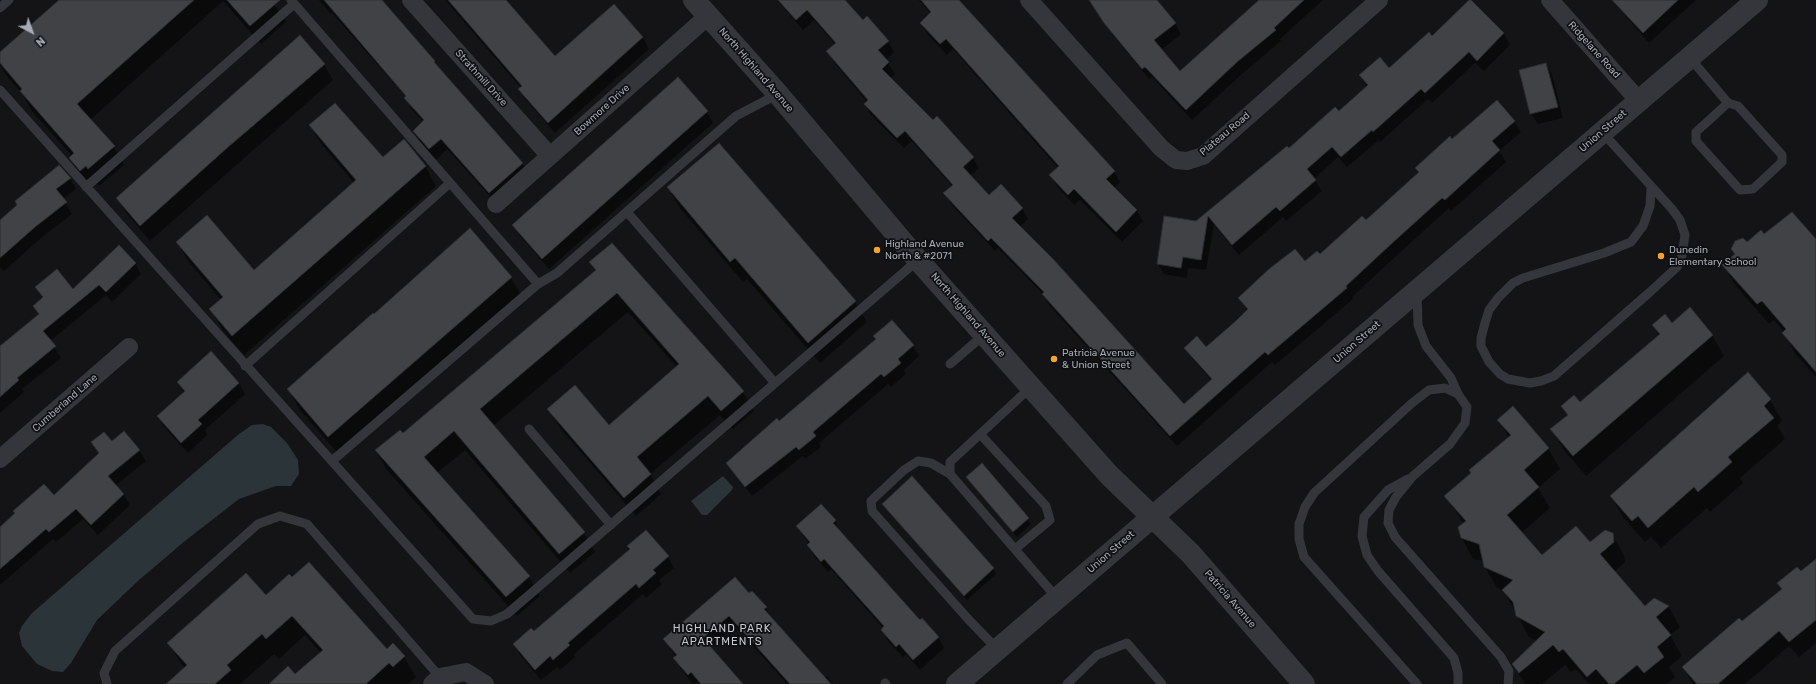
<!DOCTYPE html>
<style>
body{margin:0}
#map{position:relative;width:1816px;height:684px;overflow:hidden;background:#141416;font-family:Rubik,sans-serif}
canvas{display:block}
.north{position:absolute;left:12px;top:12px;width:40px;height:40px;-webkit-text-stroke:3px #0f0f11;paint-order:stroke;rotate:139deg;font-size:11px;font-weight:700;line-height:16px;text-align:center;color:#a5acb6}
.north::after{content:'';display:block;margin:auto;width:14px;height:18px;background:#a5acb6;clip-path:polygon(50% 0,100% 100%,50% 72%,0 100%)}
</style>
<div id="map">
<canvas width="1816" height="684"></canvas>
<div class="north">N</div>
</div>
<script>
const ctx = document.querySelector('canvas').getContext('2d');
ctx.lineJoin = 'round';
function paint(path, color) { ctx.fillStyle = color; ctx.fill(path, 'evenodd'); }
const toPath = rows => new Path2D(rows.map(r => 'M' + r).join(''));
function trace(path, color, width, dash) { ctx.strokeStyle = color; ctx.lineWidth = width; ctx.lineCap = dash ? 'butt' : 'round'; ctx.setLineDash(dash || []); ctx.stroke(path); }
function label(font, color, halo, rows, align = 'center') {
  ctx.font = font + ' Rubik,sans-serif'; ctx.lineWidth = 3.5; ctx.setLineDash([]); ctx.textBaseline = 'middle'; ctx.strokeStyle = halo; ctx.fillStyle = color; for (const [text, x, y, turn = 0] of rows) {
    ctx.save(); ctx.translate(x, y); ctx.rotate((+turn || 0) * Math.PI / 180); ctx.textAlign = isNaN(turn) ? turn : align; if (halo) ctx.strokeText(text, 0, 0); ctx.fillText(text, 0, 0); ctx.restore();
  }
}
const water = toPath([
 [263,424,271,427,287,443,298,460,299,474,291,486,276,486,239,499,185,541,139,580,97,620,71,663,63,672,52,671,37,664,22,646,19,633,22,626,32,613,239,434,252,425],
 [723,476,733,487,732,490,707,515,702,515,691,501]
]);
const shadow = toPath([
 [61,0,271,0,286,22,261,44,223,1,90,120,114,147,124,165,99,186,97,184,91,188,80,176,70,158,72,156,31,110,22,93,6,75,0,65,0,53],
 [319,0,381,0,435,62,439,69,522,164,529,174,496,203,447,149,436,160,420,142,414,131,424,122,411,109,406,97,332,13,331,14],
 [445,0,505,0,555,58,613,5,643,38,649,49,555,133,526,100,519,89,521,88],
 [777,0,844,0,863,21,888,42,894,52,886,60,895,74,890,78,933,121,973,158,979,168,970,176,989,197,1022,208,1028,219,1020,227,1184,406,1212,381,1192,358,1186,348,1206,348,1248,311,1239,298,1320,255,1366,221,1419,173,1416,168,1452,140,1514,121,1521,132,1499,151,1506,162,1451,211,1449,208,1395,257,1352,297,1353,299,1275,365,1272,362,1177,446,1049,305,1042,293,998,248,995,251,951,204,945,194,952,186,912,141,904,148,871,115,865,104,867,102,834,62,827,51,835,44,814,20,803,30],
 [919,0,958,0,1114,171,1120,182,1114,188,1137,211,1143,221,1122,242,1080,200,1074,205,1057,186,1050,175,1058,168,953,49,947,55,927,34,921,23,931,14],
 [1088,0,1156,0,1175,23,1181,34,1161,50,1180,72,1260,0,1323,0,1280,39,1281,41,1243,73,1192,120,1152,77,1149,79,1112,34],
 [1470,0,1504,34,1510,45,1484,71,1475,63,1432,103,1428,99,1380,142,1379,140,1347,167,1338,157,1314,179,1322,191,1286,221,1283,217,1239,255,1214,225,1206,270,1188,268,1187,278,1164,274,1158,264,1196,222,1339,113,1367,87,1360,76,1389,69,1432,37],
 [1612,0,1696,0,1649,43],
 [324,64,333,80,150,241,127,214,117,198],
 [1546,64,1552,75,1563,118,1538,124,1531,114],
 [678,78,707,112,713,123,549,269,520,236,513,225],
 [310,126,383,158,425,166,436,186,244,355,222,329,211,309,221,300,188,261,177,242,253,272,354,183,322,145],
 [70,179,76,189,63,199,72,214,41,238,4,271,0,267,0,221],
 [668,188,855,302,867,322,820,363,747,279,743,282,680,208],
 [470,230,511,278,523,298,341,457,300,410,288,389,374,315],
 [1764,236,1816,241,1816,377,1795,353,1784,332,1774,320,1769,324,1735,285,1724,265,1735,255,1732,249],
 [612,244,743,392,754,411,733,429,720,415,650,474,661,494,636,516,560,428,549,409,609,426,677,367,628,312,493,426,584,533,595,552,570,573,465,450,437,473,529,577,540,596,517,616,387,470,376,451,403,435,596,272,590,262],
 [135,263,141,274,112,302,106,295,50,341,61,358,22,389,24,392,0,413,0,347,39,315,34,306,43,299,37,287,72,290],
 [892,321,913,346,919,356,904,370,906,374,891,387,888,384,819,443,821,447,805,459,803,456,752,496,727,463,877,340],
 [1672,324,1712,335,1724,356,1586,476,1564,450,1552,429,1568,416,1562,406,1580,404,1659,335,1653,325],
 [211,353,239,384,245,394,205,430,207,435,188,453,164,427,158,416,184,392,178,382],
 [1748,374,1770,400,1782,421,1777,425,1785,439,1740,478,1743,483,1710,512,1707,508,1661,548,1651,537,1645,542,1623,517,1611,496],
 [1499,420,1548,448,1560,469,1538,488,1550,508,1521,533,1541,556,1590,543,1612,534,1624,555,1625,562,1614,572,1645,607,1655,600,1669,607,1680,627,1670,635,1682,656,1669,667,1675,677,1667,684,1589,684,1576,669,1571,672,1565,665,1542,684,1525,684,1513,664,1537,641,1529,637,1504,591,1497,588,1485,567,1484,561,1473,559,1462,538,1464,524,1446,496,1509,438],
 [92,442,112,443,139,450,146,461,115,486,124,495,130,505,98,535,83,519,56,542,53,539,0,585,0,528,54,496,99,454],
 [982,465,1031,524,1017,537,967,477],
 [883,504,993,568,996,574,967,600],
 [835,521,840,532,919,622,938,637,944,648,920,670,906,654,903,657,888,641,882,630,883,628,831,569,828,572,814,556,808,546,809,544,797,527],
 [646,531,668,557,674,568,659,580,662,584,646,598,643,594,574,654,575,657,560,670,557,667,541,680,520,655,514,645,534,633,631,550],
 [1816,560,1816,643,1799,657,1789,646,1745,684,1693,684,1683,667,1782,590,1778,583,1801,573],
 [749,594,766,608,772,618,824,678,827,676,833,684,787,684,735,626,710,648,742,684,699,684,698,682,693,684,681,669,674,659,676,657,665,640],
 [266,597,404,657,416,677,408,684,271,684,295,675,321,653,305,635,279,659,274,654,240,684,168,684,185,669,168,643]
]);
const building = toPath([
 [59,0,194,0,77,104,115,146,88,169,86,166,80,171,69,158,74,153,20,91,22,89,0,63,0,52,59,0],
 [227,0,280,0,250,26,227,0],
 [324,0,382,0,435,61,434,62,523,163,489,193,441,139,429,149,413,131,424,120,404,98,406,96,324,0],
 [448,0,506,0,555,56,614,4,643,37,548,123,518,89,522,86,448,0],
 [778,0,845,0,863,20,867,16,889,41,878,50,889,62,882,69,933,120,937,116,974,157,963,167,989,195,1001,184,1023,208,1012,218,1054,260,1184,404,1212,379,1184,348,1197,336,1206,347,1237,320,1248,309,1238,298,1269,269,1295,249,1305,261,1317,251,1320,254,1362,216,1366,220,1419,172,1415,168,1450,136,1452,139,1497,100,1515,121,1492,141,1500,150,1445,200,1442,198,1389,246,1346,286,1347,288,1268,355,1265,352,1170,436,1042,294,1044,292,991,238,988,241,943,193,953,185,905,131,897,138,864,104,868,100,826,51,836,43,807,10,796,20,778,0],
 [921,0,959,0,1115,171,1106,179,1137,210,1116,232,1074,189,1068,195,1049,175,1059,166,946,39,940,44,920,23,931,12,921,0],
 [1089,0,1157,0,1176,23,1154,40,1180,71,1259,0,1304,0,1274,28,1276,30,1237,62,1186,110,1145,67,1142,69,1104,23,1089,0],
 [1469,0,1471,0,1504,33,1477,61,1469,52,1425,93,1421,89,1373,132,1372,130,1341,157,1332,147,1307,169,1316,180,1280,211,1276,207,1232,245,1208,216,1201,260,1183,257,1181,268,1157,264,1164,216,1196,221,1287,146,1289,148,1335,107,1339,111,1368,85,1359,75,1380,57,1389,68,1429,32,1432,36,1469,0],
 [1612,0,1678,0,1643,33,1612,0],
 [300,35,325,64,227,148,140,226,116,198,300,35],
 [1546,63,1558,107,1530,114,1519,70,1546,63],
 [678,77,708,111,542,259,512,225,678,77],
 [335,103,383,157,404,139,426,166,232,336,209,309,223,297,176,242,207,215,254,270,356,180,309,125,335,103],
 [719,143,856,301,808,343,735,258,730,262,667,187,719,143],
 [59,165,71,178,56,189,67,202,35,227,0,258,0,220,17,205,15,201,59,165],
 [1792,212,1816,239,1816,372,1782,333,1786,329,1762,301,1757,304,1722,265,1735,254,1731,249,1735,241,1743,238,1747,242,1761,230,1764,234,1792,212],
 [470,228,512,277,328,437,287,389,373,313,374,314,470,228],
 [612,243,744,391,721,411,708,396,637,457,651,474,624,498,547,409,575,385,609,425,679,364,617,293,480,409,585,532,559,554,454,431,424,457,530,576,506,597,375,450,400,430,403,433,596,270,589,262,612,243],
 [119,245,136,263,106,292,99,285,43,331,56,346,17,378,19,380,0,397,0,346,39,314,33,306,43,297,35,287,57,269,73,289,119,245],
 [1690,307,1713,335,1573,456,1550,429,1568,415,1561,406,1574,395,1580,402,1660,334,1652,325,1665,314,1672,323,1690,307],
 [892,320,914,345,898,359,901,363,884,377,881,374,813,432,816,436,799,450,796,447,745,487,726,463,777,418,779,421,876,339,873,336,892,320],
 [211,351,239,383,198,420,202,424,181,443,157,416,185,391,177,382,211,351],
 [1748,372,1771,399,1764,406,1774,418,1728,457,1732,462,1698,492,1694,487,1648,528,1638,516,1632,521,1610,496,1748,372],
 [1513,406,1549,448,1524,470,1539,487,1507,515,1542,555,1576,526,1590,542,1605,530,1613,533,1614,542,1600,554,1645,606,1654,598,1669,606,1656,617,1671,635,1657,647,1664,657,1644,673,1637,665,1614,684,1609,684,1596,669,1587,677,1563,649,1559,652,1553,645,1519,673,1512,664,1545,632,1516,616,1513,602,1502,590,1513,580,1484,567,1479,544,1461,538,1458,527,1466,521,1444,496,1471,473,1469,470,1511,435,1497,420,1513,406],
 [124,431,140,450,108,476,124,494,91,525,76,509,49,532,46,529,0,569,0,527,15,513,13,511,44,484,54,495,99,453,91,442,104,432,112,441,124,431],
 [982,463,1029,518,1013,532,966,477,982,463],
 [912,476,994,568,964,596,882,504,912,476],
 [821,504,836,520,833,523,920,620,922,618,939,637,913,660,899,644,896,647,881,630,884,626,824,559,821,562,807,545,810,542,796,526,821,504],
 [646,530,669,556,653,570,656,573,639,588,636,584,568,643,570,645,553,660,550,656,535,670,513,644,531,628,534,631,630,549,627,546,646,530],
 [1816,559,1816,620,1789,642,1779,631,1718,684,1697,684,1682,667,1739,618,1742,621,1782,589,1777,583,1797,567,1801,571,1816,559],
 [309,562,387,649,393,643,405,656,393,667,389,663,366,684,269,684,288,666,295,674,323,650,292,616,266,639,262,634,227,665,231,670,215,684,166,684,187,665,167,643,246,573,266,595,289,574,292,577,309,562],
 [735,577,749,593,752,591,767,607,764,609,831,684,790,684,729,616,703,638,743,684,701,684,691,672,688,675,673,658,677,655,663,639,735,577]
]);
const service = toPath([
 [291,0,538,284],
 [0,8,9,0],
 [1690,58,1728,103,1738,106,1782,155,1782,162,1753,189,1740,190,1696,141,1696,132,1728,103],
 [0,90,473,619,491,621,507,614,918,260],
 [1602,132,1672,209,1680,220,1685,235,1681,261,1677,267,1650,292,1554,376,1541,381,1530,383,1508,379,1500,374,1489,362,1481,346,1481,338,1485,323,1489,310,1498,298,1513,283,1523,278,1604,253,1631,242,1643,226,1650,206,1651,187],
 [86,187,294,4],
 [627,212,775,383],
 [1417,293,1418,325,1426,346,1451,378,1458,394],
 [950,364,985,334],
 [245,366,450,183],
 [1031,387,950,462,950,474,1057,598],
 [529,429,611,525],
 [980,434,1046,506,1050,520,1015,549],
 [332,461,538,284,557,273,736,116,778,94],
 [950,474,931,463,918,461,904,470,871,501,872,511,969,620,997,649],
 [1408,479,1388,490,1364,517,1362,536,1367,555,1378,571,1454,658,1458,673,1458,684],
 [885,683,886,684],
 [107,684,104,673,115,651,258,524,280,516,307,524,440,677],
 [1067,684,1097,655,1127,643,1162,684],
 [1417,684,1304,557,1299,539,1299,524,1305,507,1314,493,1412,403,1429,390,1445,388,1458,394,1467,407,1465,423,1450,444,1413,476,1396,497,1389,510,1388,523,1395,537,1501,657,1509,671,1508,684]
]);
const minor = toPath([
 [411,0,550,156],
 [1029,0,1161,148,1176,160,1187,161,1203,156,1379,0],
 [1550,0,1639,101],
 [496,204,708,16],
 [0,459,129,347],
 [432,684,440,677,466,672,485,684]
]);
const tertiary = toPath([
 [694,0,778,94,918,260,1109,475,1191,554,1304,684],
 [957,684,1757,0]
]);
const markers = [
 [877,250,4,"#f3a32f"],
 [1661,256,4,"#f3a32f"],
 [1054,359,4,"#f3a32f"]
];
const streetNames = [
 ["Ridgelane Road",1594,50,48],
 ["North Highland Avenue",756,70,49],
 ["Strathmill Drive",481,78,48],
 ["Bowmore Drive",602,110,-42],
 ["Union Street",1603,131,-41],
 ["Plateau Road",1225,134,-40],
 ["North Highland Avenue",968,315,49],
 ["Union Street",1357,342,-41],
 ["Cumberland Lane",65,403,-41],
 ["Union Street",1111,552,-41],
 ["Patricia Avenue",1230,599,49]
];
const poiNames = [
 ["Highland Avenue",885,244],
 ["North & #2071",885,256],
 ["Dunedin",1669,250],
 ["Elementary School",1669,262],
 ["Patricia Avenue",1062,353],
 ["& Union Street",1062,365]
];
const neighbourhoodNames = [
 ["HIGHLAND PARK",722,629],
 ["APARTMENTS",722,642]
];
paint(water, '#2a3439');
paint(shadow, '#0007');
paint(building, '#404246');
trace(building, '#2e2e32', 1);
trace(service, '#35363b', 9);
trace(minor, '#35363b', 18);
trace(tertiary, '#35363b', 22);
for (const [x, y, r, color] of markers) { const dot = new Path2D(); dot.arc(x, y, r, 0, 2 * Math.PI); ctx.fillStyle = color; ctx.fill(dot); trace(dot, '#0f0f11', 1.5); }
label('10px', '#a5acb6', '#0f0f11', streetNames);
label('10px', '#a5acb6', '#0f0f11', poiNames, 'left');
ctx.letterSpacing = '1px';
label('11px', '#c6cad2', '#0f0f11', neighbourhoodNames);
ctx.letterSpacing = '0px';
</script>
